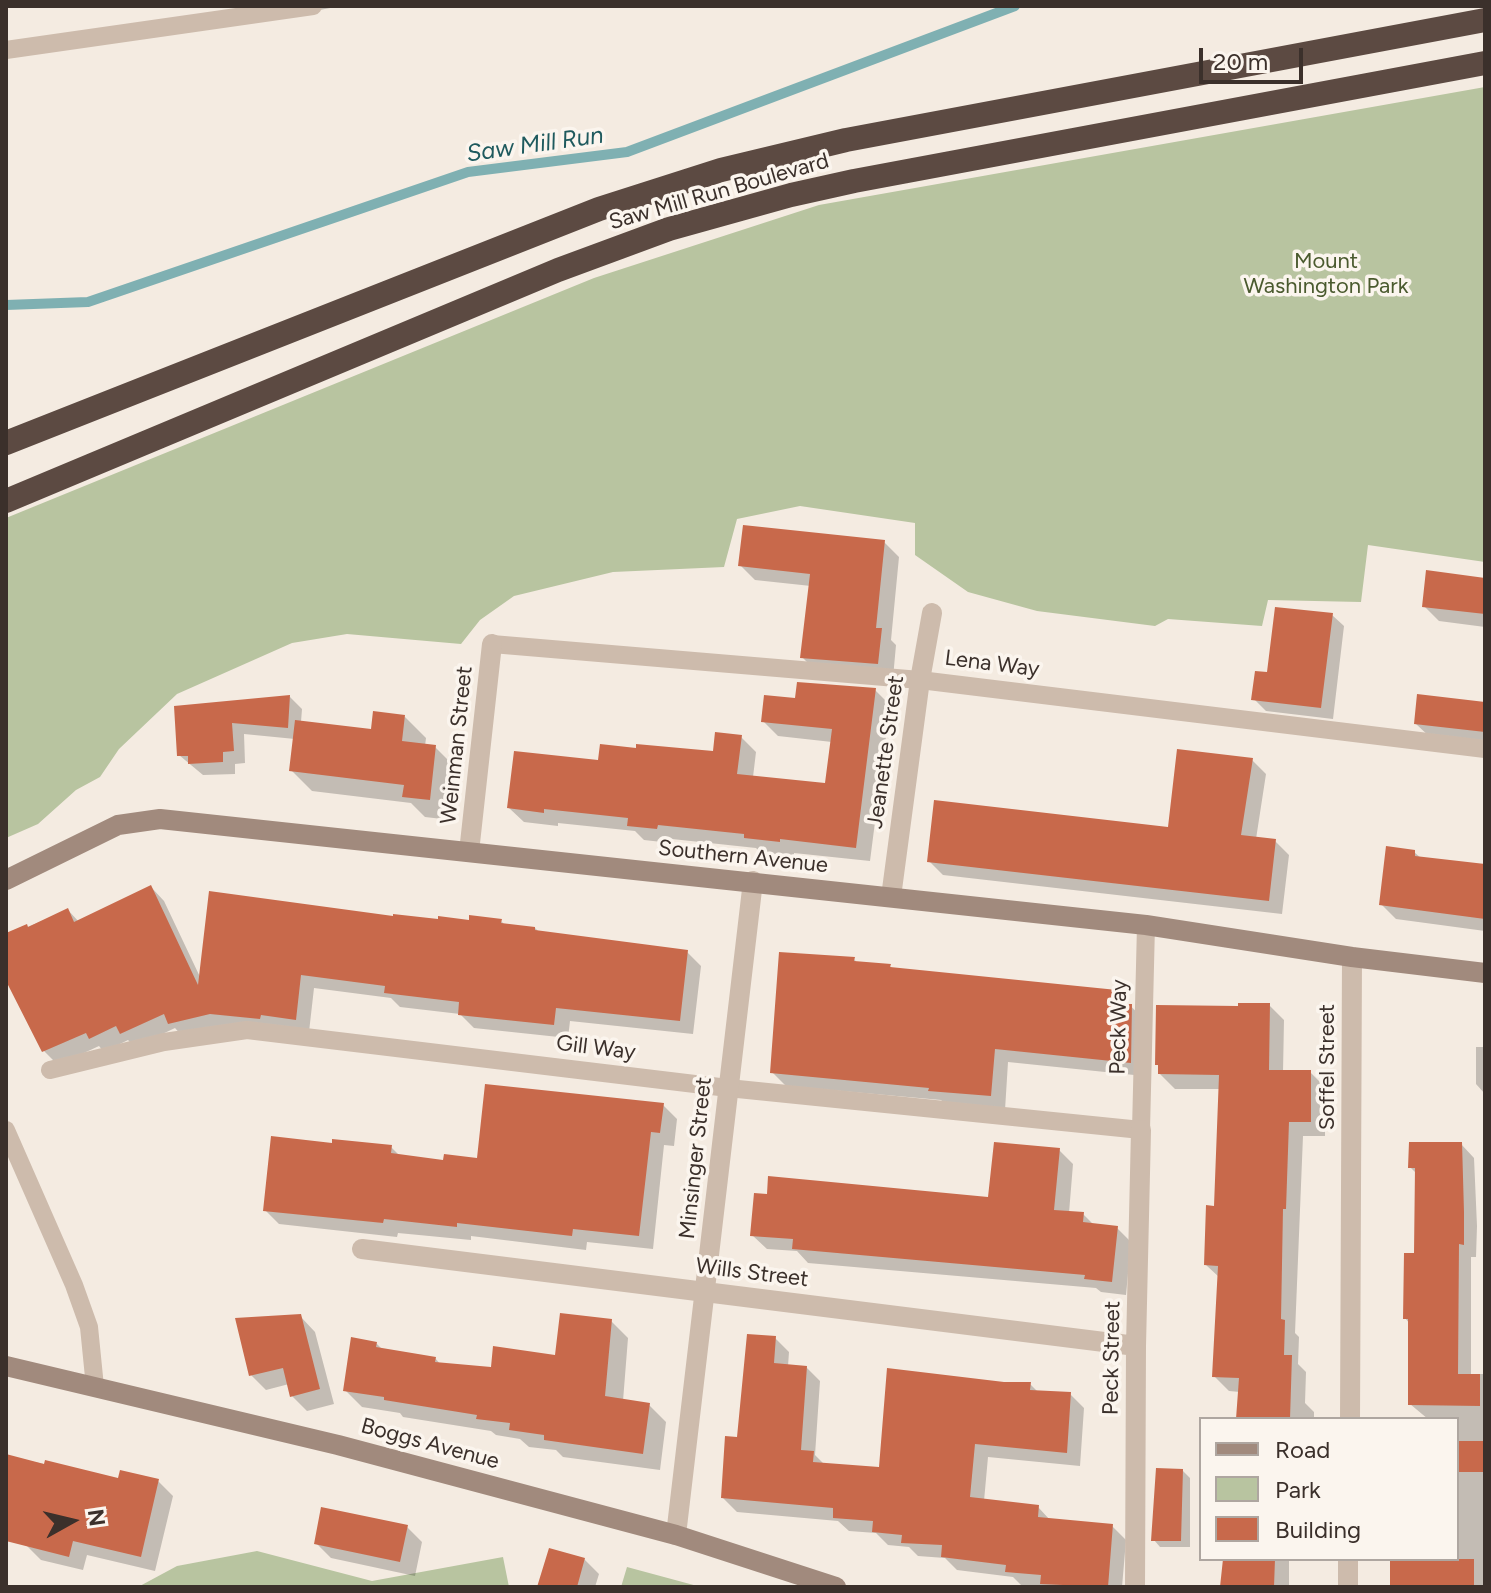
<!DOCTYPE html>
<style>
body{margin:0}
#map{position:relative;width:1491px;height:1593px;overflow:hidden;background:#f4ebe1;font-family:Figtree,sans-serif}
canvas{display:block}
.frame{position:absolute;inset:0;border:8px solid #3b302b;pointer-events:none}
.legend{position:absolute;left:1199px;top:1417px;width:260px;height:144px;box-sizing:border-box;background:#fbf5ee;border:2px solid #aea6a0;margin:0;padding:10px 14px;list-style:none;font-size:24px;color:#3b302b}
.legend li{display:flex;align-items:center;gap:16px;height:40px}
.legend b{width:40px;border:2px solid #aea6a0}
.north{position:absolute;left:32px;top:1481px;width:80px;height:80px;-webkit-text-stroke:6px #fbf5ee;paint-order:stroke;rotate:82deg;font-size:22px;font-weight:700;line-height:32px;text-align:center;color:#3b302b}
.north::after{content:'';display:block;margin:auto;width:28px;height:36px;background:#3b302b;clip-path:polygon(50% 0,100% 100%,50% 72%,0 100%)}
.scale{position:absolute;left:1199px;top:48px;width:104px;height:36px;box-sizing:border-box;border:4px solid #3b302b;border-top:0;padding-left:10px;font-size:24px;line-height:28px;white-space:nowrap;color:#3b302b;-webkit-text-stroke:6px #fbf5ee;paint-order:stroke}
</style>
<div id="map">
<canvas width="1491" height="1593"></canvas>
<div class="frame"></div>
<ul class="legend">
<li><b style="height:10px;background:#a18a7d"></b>Road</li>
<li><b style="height:22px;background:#b8c4a0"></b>Park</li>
<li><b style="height:22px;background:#c8694b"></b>Building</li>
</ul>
<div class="north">N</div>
<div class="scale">20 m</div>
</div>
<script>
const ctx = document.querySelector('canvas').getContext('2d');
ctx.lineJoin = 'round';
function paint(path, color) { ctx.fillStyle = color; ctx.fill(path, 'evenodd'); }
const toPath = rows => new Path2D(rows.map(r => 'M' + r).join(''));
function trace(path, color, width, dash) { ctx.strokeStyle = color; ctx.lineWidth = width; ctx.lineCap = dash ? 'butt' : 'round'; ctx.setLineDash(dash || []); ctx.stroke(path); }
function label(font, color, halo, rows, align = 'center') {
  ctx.font = font + ' Figtree,sans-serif'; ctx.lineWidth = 7; ctx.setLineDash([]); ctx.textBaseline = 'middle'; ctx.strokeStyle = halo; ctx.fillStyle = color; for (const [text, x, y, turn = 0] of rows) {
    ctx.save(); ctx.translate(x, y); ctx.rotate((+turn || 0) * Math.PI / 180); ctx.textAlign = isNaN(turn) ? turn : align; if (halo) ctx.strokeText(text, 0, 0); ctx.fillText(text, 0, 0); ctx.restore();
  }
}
const green = toPath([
 [1485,87,1485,562,1368,545,1361,602,1268,600,1262,626,1168,619,1155,626,1037,611,968,592,915,555,915,523,800,506,737,519,724,567,613,572,514,596,480,620,461,644,347,634,292,643,177,694,119,749,100,777,76,790,38,824,6,838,6,518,594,278,819,205],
 [257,1551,372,1581,503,1557,509,1587,138,1587,177,1566],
 [627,1567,701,1587,621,1587]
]);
const shadow = toPath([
 [284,6,341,6,293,15],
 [884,542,899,557,891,640,896,645,893,678,817,672,802,657,811,586,755,580,740,565],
 [1485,580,1485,627,1439,621,1424,606],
 [1332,615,1344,626,1333,719,1266,711,1254,699,1269,674],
 [875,690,890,705,870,861,794,853,794,856,760,852,756,848,672,839,671,843,644,840,635,831,558,823,558,826,524,822,509,808,599,763,715,753,741,737,756,752,753,777,827,785,832,742,778,736,763,721,796,700],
 [290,697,302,709,301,722,373,731,405,717,426,738,425,746,435,747,456,768,451,820,425,817,411,803,312,791,291,770,295,739,244,734,245,763,235,764,235,774,203,775,179,755,176,708],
 [1485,704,1485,745,1431,738,1416,724],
 [1252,760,1266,774,1256,839,1275,841,1289,855,1282,914,943,875,929,861,1170,829],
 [1414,852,1422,859,1485,866,1485,931,1396,919,1381,904],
 [151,887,164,901,201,979,395,918,501,921,505,925,535,928,539,932,687,952,701,966,693,1034,570,1021,568,1038,474,1028,460,1014,400,1007,391,998,314,988,309,1032,183,1037,175,1028,135,1047,128,1040,104,1052,99,1046,58,1065,44,1051,6,975,6,936,68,910,79,922],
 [854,959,858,964,890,966,893,969,1116,992,1145,1020,1144,1076,1008,1062,1005,1110,945,1104,941,1100,786,1086,772,1072],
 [1269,1005,1284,1020,1283,1072,1310,1072,1325,1087,1325,1136,1303,1136,1295,1333,1299,1337,1298,1364,1306,1372,1305,1403,1314,1412,1314,1419,1238,1419,1240,1392,1229,1391,1214,1376,1219,1277,1206,1265,1216,1208,1220,1089,1175,1089,1160,1074,1160,1068,1157,1064,1240,1008],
 [1476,1047,1485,1047,1485,1094,1476,1084],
 [663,1105,677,1119,674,1146,664,1145,653,1249,587,1242,586,1250,471,1236,471,1240,398,1233,397,1237,279,1224,265,1210,334,1145,391,1147,401,1157,445,1162,479,1160],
 [1461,1144,1474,1158,1477,1226,1476,1257,1471,1257,1471,1374,1485,1374,1485,1587,1393,1587,1392,1559,1457,1559,1457,1419,1428,1419,1410,1404,1410,1324,1405,1318,1416,1255,1417,1174,1410,1167],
 [1059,1150,1073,1164,1069,1213,1083,1214,1095,1226,1117,1228,1131,1242,1126,1295,1101,1292,1096,1288,808,1263,797,1251,767,1249,752,1235,990,1199],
 [300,1316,315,1332,334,1404,307,1411,292,1396,289,1384,266,1390,251,1375],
 [611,1321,628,1338,623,1401,649,1405,666,1422,660,1470,563,1457,556,1450,529,1447,520,1439,496,1435,491,1431,403,1417,400,1413,362,1407,345,1390,376,1343,383,1350,435,1358,441,1365,492,1369,557,1357],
 [775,1338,789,1352,788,1366,806,1367,820,1381,815,1455,825,1465,881,1470,1004,1384,1030,1384,1038,1392,1070,1394,1084,1408,1080,1466,988,1457,984,1501,1038,1507,1050,1520,1112,1526,1126,1540,1122,1587,1021,1585,1013,1577,957,1570,945,1558,918,1556,909,1547,888,1545,876,1533,849,1531,838,1521,737,1512,723,1498,739,1439],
 [6,1456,120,1480,158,1481,173,1496,155,1571,87,1555,83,1570,41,1560,26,1545,6,1534],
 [1158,1470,1183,1471,1190,1478,1190,1547,1160,1547,1154,1540],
 [407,1527,422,1542,415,1576,331,1558,316,1543],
 [584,1559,599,1574,595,1587,539,1587],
 [1225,1559,1289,1559,1289,1587,1223,1587]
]);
const stream = toPath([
 [6,305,88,302,468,172,627,152,1015,6]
]);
const building = toPath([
 [743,525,885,540,876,628,882,628,878,664,800,658,810,574,738,566],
 [1426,570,1485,578,1485,614,1422,607],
 [1275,607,1333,613,1321,708,1251,700,1255,671,1267,672],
 [797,682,876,688,856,848,780,839,780,842,744,838,744,834,658,825,657,829,627,826,628,818,544,809,544,813,507,808,514,751,598,760,600,744,636,748,636,744,713,751,715,732,742,735,737,774,825,783,832,729,761,722,764,695,795,698],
 [1417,694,1485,702,1485,732,1414,724],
 [290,695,288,728,232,723,234,751,223,752,223,762,188,764,188,756,177,756,174,706],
 [373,711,405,715,402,741,436,745,430,800,402,797,404,785,289,771,295,720,371,729],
 [1177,749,1253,758,1241,835,1276,839,1269,901,927,862,934,800,1168,827],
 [1386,846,1415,850,1415,856,1485,864,1485,919,1379,905],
 [151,885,198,985,209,891,393,916,393,914,438,919,438,916,469,920,469,915,502,919,501,923,535,927,535,930,688,950,680,1021,556,1008,554,1025,458,1015,459,1002,384,993,385,986,301,975,296,1020,261,1015,260,1019,210,1014,168,1024,164,1014,120,1034,116,1026,89,1039,86,1033,42,1052,6,981,6,933,27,924,28,927,68,908,74,922],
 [779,952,855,957,854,961,891,964,890,967,1117,990,1116,1004,1132,1004,1131,1063,995,1049,991,1096,928,1091,929,1088,770,1073],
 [1238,1003,1270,1003,1269,1070,1311,1070,1311,1122,1289,1122,1286,1209,1283,1209,1281,1319,1285,1320,1284,1355,1292,1355,1290,1419,1236,1419,1239,1378,1212,1377,1218,1266,1204,1265,1206,1205,1214,1206,1219,1075,1158,1074,1158,1065,1155,1065,1156,1005,1238,1006],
 [485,1084,664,1103,660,1133,651,1132,639,1236,573,1229,572,1236,457,1223,457,1227,384,1219,383,1223,263,1211,271,1136,332,1143,332,1139,392,1145,391,1153,443,1160,444,1154,477,1158],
 [994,1142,1060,1148,1054,1210,1084,1212,1083,1222,1118,1226,1112,1282,1084,1279,1085,1275,792,1249,793,1239,750,1236,754,1193,767,1194,768,1176,988,1197],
 [1409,1142,1462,1142,1464,1212,1464,1245,1459,1244,1458,1374,1480,1374,1480,1406,1408,1405,1408,1319,1403,1319,1404,1253,1414,1253,1415,1168,1408,1168],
 [560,1313,612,1319,605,1396,650,1403,643,1454,544,1440,544,1435,509,1430,510,1423,476,1419,477,1415,384,1400,384,1397,343,1391,351,1337,377,1342,376,1347,436,1357,435,1362,491,1367,493,1346,555,1355],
 [301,1314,320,1389,290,1397,283,1368,249,1376,235,1318],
 [747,1334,776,1336,774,1363,807,1366,801,1450,814,1451,813,1462,879,1467,887,1368,1004,1382,1031,1382,1030,1390,1071,1392,1067,1453,975,1444,970,1497,1039,1505,1038,1517,1113,1524,1108,1587,1040,1584,1041,1575,1005,1572,1006,1565,941,1557,942,1545,901,1543,902,1535,872,1532,873,1521,833,1518,833,1508,721,1498,725,1436,737,1437],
 [1457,1441,1485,1441,1485,1472,1457,1472],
 [6,1454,44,1464,45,1460,118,1478,120,1470,159,1479,141,1557,73,1541,69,1557,6,1541],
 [1156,1468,1183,1469,1181,1541,1151,1541],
 [321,1507,408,1525,400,1562,314,1544],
 [549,1548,585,1558,577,1587,537,1587],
 [1223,1559,1275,1559,1274,1587,1220,1587],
 [1390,1559,1474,1559,1474,1587,1390,1586]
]);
const lane = toPath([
 [6,50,313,6],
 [492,644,920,680,1485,749],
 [50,1070,164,1042,247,1030,728,1088,1141,1130,1146,925],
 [6,1130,74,1285,89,1327,95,1387]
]);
const street = toPath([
 [469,852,492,644],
 [891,897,920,680,932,613],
 [362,1249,1136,1346],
 [1350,1419,1352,957],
 [676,1535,753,881],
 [1135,1587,1136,1346,1141,1130],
 [1348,1587,1348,1559]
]);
const secondary = toPath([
 [6,880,118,825,160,819,1146,925,1352,957,1485,973],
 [6,1366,338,1445,676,1535,836,1587]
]);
const highway = toPath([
 [6,443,599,209,721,170,846,140,1485,20],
 [6,501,558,270,669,229,791,195,854,181,1485,63]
]);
const streetNames = [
 ["Saw Mill Run Boulevard",719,192,-16],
 ["Lena Way",992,664,7],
 ["Weinman Street",457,745,-84],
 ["Jeanette Street",886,752,-82],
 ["Southern Avenue",743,857,6],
 ["Peck Way",1119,1027,-89],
 ["Gill Way",596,1048,7],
 ["Soffel Street",1328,1067,-90],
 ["Minsinger Street",696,1158,-84],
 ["Wills Street",752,1273,7],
 ["Peck Street",1112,1358,-89],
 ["Boggs Avenue",430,1444,15]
];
const parkNames = [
 ["Mount",1326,262],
 ["Washington Park",1326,287]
];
const waterNames = [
 ["Saw Mill Run",535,145,-8]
];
paint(green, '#b8c4a0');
paint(shadow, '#0003');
trace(stream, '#7fb0b2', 10);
paint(building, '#c8694b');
trace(lane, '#cdbbac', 18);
trace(street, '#cdbbac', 20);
trace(secondary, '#a18a7d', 20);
trace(highway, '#5c4a42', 24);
label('22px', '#3b302b', '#fbf5ee', streetNames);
label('22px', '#4a5a2e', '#fbf5ee', parkNames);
label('italic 24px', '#1f5a5e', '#fbf5ee', waterNames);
</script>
